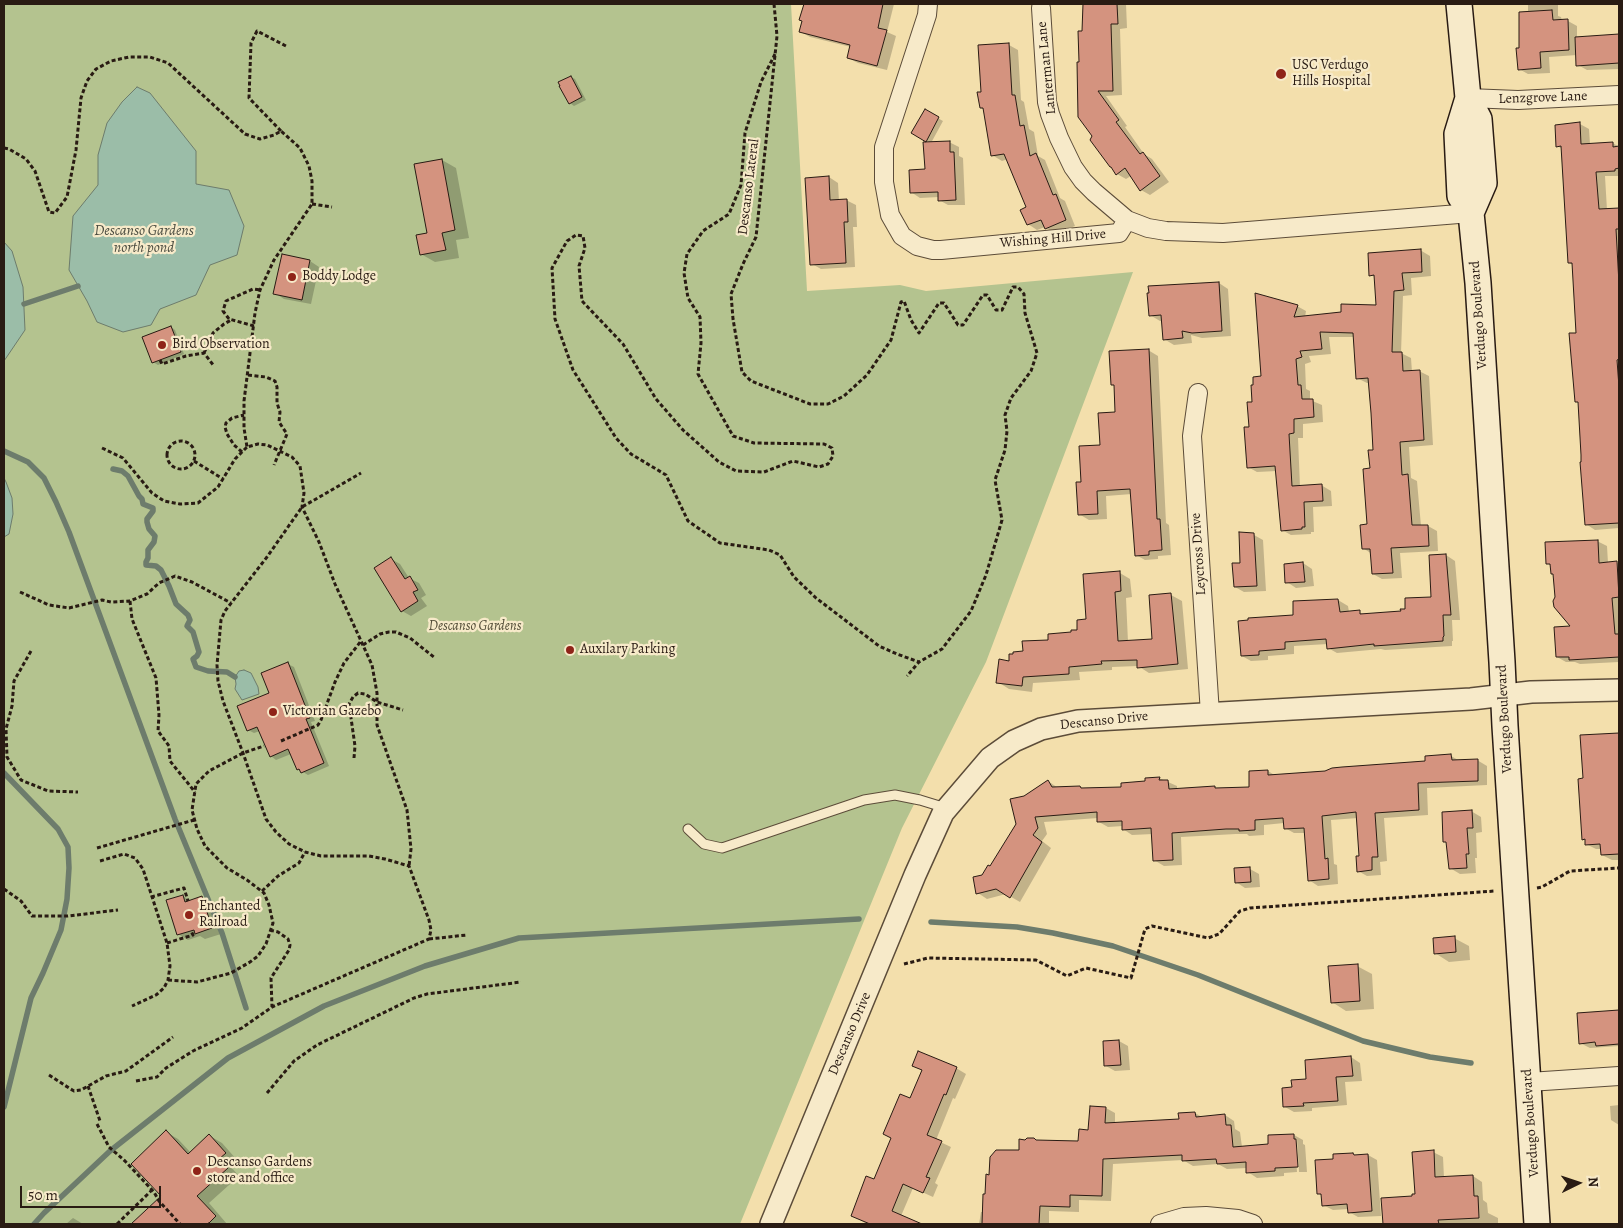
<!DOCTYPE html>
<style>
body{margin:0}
#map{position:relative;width:1623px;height:1228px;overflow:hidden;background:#f3dfac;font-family:Alegreya,serif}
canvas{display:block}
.frame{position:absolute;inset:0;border:5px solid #291b13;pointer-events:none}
.north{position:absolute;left:1553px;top:1158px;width:50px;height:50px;-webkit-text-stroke:4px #f7eac9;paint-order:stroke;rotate:86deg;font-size:14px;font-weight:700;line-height:20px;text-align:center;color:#291b13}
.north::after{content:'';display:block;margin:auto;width:18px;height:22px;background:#291b13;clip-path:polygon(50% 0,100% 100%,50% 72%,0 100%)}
.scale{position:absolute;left:20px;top:1186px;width:141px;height:22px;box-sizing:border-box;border:2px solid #291b13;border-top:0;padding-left:6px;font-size:15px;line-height:18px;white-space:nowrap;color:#291b13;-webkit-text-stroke:4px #f7eac9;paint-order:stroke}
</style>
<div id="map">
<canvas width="1623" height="1228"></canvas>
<div class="frame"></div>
<div class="north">N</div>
<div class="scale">50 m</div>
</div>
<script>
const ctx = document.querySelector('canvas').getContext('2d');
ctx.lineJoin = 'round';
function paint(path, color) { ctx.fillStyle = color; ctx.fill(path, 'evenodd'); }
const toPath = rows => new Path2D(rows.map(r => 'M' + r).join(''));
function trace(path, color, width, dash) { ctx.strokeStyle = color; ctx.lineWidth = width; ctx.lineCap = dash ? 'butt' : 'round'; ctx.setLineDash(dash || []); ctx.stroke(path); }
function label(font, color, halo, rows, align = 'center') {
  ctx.font = font + ' Alegreya,serif'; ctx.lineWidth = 4.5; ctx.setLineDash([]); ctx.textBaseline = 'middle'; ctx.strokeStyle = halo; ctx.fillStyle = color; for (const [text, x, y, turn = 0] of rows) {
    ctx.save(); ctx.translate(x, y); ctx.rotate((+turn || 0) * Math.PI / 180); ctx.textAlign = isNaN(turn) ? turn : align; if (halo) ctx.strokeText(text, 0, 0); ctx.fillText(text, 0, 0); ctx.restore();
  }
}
const green = toPath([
 [4,4,791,4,807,291,900,285,926,291,1133,272,986,662,902,828,740,1224,4,1224]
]);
const water = toPath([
 [137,87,150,93,196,151,196,184,229,190,244,226,237,255,210,265,196,295,160,309,151,325,123,332,97,322,87,301,69,270,73,216,98,185,98,155,107,123,122,102,137,87],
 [4,242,12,251,23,287,25,330,4,361,4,242],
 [4,478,6,482,12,498,13,514,9,534,4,537,4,478],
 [244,670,251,673,258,687,259,694,242,700,235,689,236,684,235,677,239,671,244,670]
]);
const shadow = toPath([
 [839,4,894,4,887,32,896,36,887,70,858,63,848,58,851,47,810,37,801,32,836,18],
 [1084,4,1126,4,1127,28,1120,29,1122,95,1106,96,1127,126,1125,127,1144,154,1152,159,1169,182,1150,195,1141,190,1131,176,1126,179,1117,174,1080,63,1083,32],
 [1528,4,1558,4,1558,16,1561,17,1562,21,1568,21,1577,26,1577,38,1619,36,1619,69,1587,70,1578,65,1577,55,1549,57,1550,73,1528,74,1519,69,1521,50,1528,13],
 [1009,45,1018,50,1021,100,1024,102,1029,129,1034,132,1038,156,1045,160,1060,198,1065,201,1075,226,1055,234,1045,227,1037,230,1028,224,1027,208,1008,159,1002,161,992,155,985,110,981,108,982,93,979,46],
 [571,77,575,79,586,100,574,106,570,103],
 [925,111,943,121,931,143,913,133],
 [1580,124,1589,129,1590,144,1613,143,1619,147,1619,176,1605,176,1607,210,1619,209,1619,528,1595,530,1586,524,1579,403,1576,401,1577,334,1573,265,1569,263,1563,149,1557,146],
 [949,142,959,147,959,156,963,158,965,205,948,205,939,200,939,197,920,198,911,192,926,170],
 [442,160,456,168,469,238,456,240,459,258,435,262,421,254,428,234],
 [829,177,838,183,839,201,846,200,856,205,857,227,853,227,855,267,821,269,812,264],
 [1420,250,1430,256,1431,276,1411,278,1412,295,1403,296,1401,353,1411,358,1412,372,1419,371,1429,376,1433,445,1409,447,1411,478,1417,481,1421,526,1428,526,1437,531,1438,551,1400,553,1402,578,1382,579,1373,574,1372,554,1363,548,1368,526,1371,469,1374,451,1369,383,1367,383,1357,378,1355,337,1329,337,1331,354,1309,356,1311,362,1305,364,1306,389,1310,391,1310,400,1322,405,1323,422,1303,424,1303,438,1298,438,1300,487,1321,485,1331,491,1332,506,1313,507,1314,532,1311,532,1311,534,1291,535,1282,530,1277,471,1257,472,1248,467,1251,428,1254,403,1262,377,1297,306,1306,311,1305,317,1342,313,1377,307,1375,277,1371,275],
 [283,256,310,261,319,267,311,304,284,299,275,293],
 [1219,283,1228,289,1231,336,1202,338,1191,335,1192,343,1174,345,1164,339,1163,321,1160,321,1150,315],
 [171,327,175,330,184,354,158,365,153,362],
 [1148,350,1158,356,1166,523,1169,525,1171,555,1158,556,1158,559,1145,560,1136,555,1132,494,1106,496,1107,519,1089,520,1079,514,1082,483,1116,413,1115,386,1112,384],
 [1254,535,1263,540,1266,591,1244,592,1235,587,1241,564],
 [1597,541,1607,546,1608,563,1617,563,1619,564,1619,662,1580,664,1575,662,1566,662,1557,657,1573,628,1556,598,1555,575,1552,573,1552,566,1547,563],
 [1446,555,1455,561,1460,620,1452,620,1453,641,1452,641,1452,646,1385,650,1381,649,1337,653,1328,648,1328,644,1294,646,1294,654,1268,656,1268,660,1251,661,1242,656,1295,616,1338,600,1348,606,1349,612,1359,612,1365,615,1402,612,1432,598],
 [391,559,400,564,409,578,419,583,426,595,421,598,427,606,411,616,402,611],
 [1303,563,1312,569,1314,586,1296,588,1287,582],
 [1120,573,1130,579,1132,597,1126,598,1128,642,1153,640,1171,595,1182,601,1188,669,1149,673,1138,666,1112,667,1112,670,1079,672,1080,680,1033,683,1032,692,1009,689,998,682,1010,662,1024,652,1049,641,1079,631],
 [288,664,294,667,315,721,311,722,329,766,308,775,298,769,291,754,276,760,271,756,260,731,254,733,248,730],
 [1619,733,1619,860,1612,860,1602,855,1602,849,1596,849,1586,844,1586,841,1583,839,1584,780,1581,736],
 [1451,756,1460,761,1477,760,1487,766,1487,785,1427,788,1428,815,1384,818,1387,861,1380,862,1381,875,1367,876,1358,871,1361,857,1358,818,1331,820,1334,864,1337,865,1338,884,1318,886,1309,880,1306,833,1294,833,1285,828,1284,823,1264,825,1264,835,1249,836,1247,834,1236,834,1181,837,1182,865,1164,866,1154,860,1153,834,1132,835,1123,829,1123,826,1108,827,1099,822,1098,818,1044,822,1047,834,1042,841,1051,848,1020,902,1006,894,987,899,978,893,983,876,991,868,1017,824,1025,797,1048,781,1058,788,1080,787,1084,789,1122,788,1159,778,1177,786,1177,789,1214,787,1218,789,1251,788,1268,771,1276,776,1426,763],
 [1471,811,1481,817,1482,832,1476,833,1477,858,1475,858,1476,873,1460,874,1450,868,1446,842,1445,841],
 [1250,869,1259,874,1260,887,1245,888,1236,882],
 [183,896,192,901,202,898,211,903,221,934,205,939,200,936,188,940,178,934],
 [1454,938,1469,946,1470,960,1449,962,1435,953],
 [1357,966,1372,974,1374,1009,1346,1011,1332,1002],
 [1619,1011,1619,1046,1590,1048,1580,1043,1578,1014],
 [1119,1041,1128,1046,1130,1070,1115,1071,1106,1066],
 [1351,1057,1360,1063,1362,1081,1345,1082,1347,1105,1312,1108,1312,1111,1294,1112,1285,1107,1308,1080],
 [914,1066,956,1068,966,1074,955,1099,953,1098,936,1140,951,1147,935,1183,938,1185,933,1197,913,1188,901,1216,920,1224,867,1224,853,1216,874,1180,923,1071],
 [1619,1105,1619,1125,1611,1120,1610,1106],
 [1106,1108,1115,1113,1115,1124,1180,1120,1195,1113,1202,1117,1225,1115,1234,1121,1235,1129,1240,1132,1242,1147,1270,1145,1294,1135,1303,1140,1303,1144,1305,1145,1307,1172,1299,1172,1297,1139,1295,1139,1297,1172,1284,1173,1284,1176,1257,1178,1248,1172,1247,1168,1227,1169,1218,1164,1193,1166,1183,1160,1113,1164,1111,1201,1079,1200,1079,1212,1049,1211,1049,1224,979,1224,981,1212,983,1212,990,1176,1020,1152,1038,1142,1079,1142,1090,1131],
 [166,1132,178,1139,191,1153,210,1136,222,1143,237,1160,231,1167,239,1176,209,1203,227,1224,133,1224,163,1196],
 [1433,1152,1443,1157,1444,1178,1473,1176,1482,1182,1483,1200,1487,1203,1488,1213,1498,1218,1498,1224,1384,1224,1382,1199,1414,1197,1416,1195],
 [1353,1154,1356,1156,1368,1155,1377,1160,1381,1216,1358,1217,1349,1212,1349,1209,1333,1210,1323,1205,1323,1196,1318,1193,1334,1160],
 [73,1218,83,1224,66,1224]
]);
const stream = toPath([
 [24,304,78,286],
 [4,451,28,462,44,478,56,502,69,532,175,819,222,933,246,1008],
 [113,469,122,471,128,476,139,496,142,499,143,504,153,508,153,511,147,519,147,522,149,529,155,536,154,542,148,550,148,558,146,562,146,565,156,566,161,570,169,586,176,604,188,615,190,620,187,626,193,632,199,652,197,656,193,659,196,667,208,671,227,672,235,677],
 [4,773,58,829,68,847,69,868,67,899,61,930,43,973,31,998,4,1107],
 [931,922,1017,927,1053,933,1113,946,1198,975,1363,1041,1430,1057,1471,1063],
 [34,1224,44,1213,110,1151,228,1058,324,1006,425,966,519,938,859,919]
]);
const building = toPath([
 [804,4,883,4,878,28,887,30,877,66,847,58,850,45,799,32,802,21,799,20,804,4],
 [1083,4,1117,4,1118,24,1111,24,1113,91,1098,91,1119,120,1116,122,1140,154,1143,152,1160,176,1140,191,1125,168,1116,175,1111,167,1110,167,1090,140,1092,136,1078,117,1077,62,1079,62,1078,31,1082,31,1083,4],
 [1552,10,1553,20,1568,19,1569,50,1540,52,1541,68,1518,70,1516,48,1519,48,1519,12,1552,10],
 [1619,34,1619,63,1576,66,1575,37,1619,34],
 [1009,43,1012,95,1015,95,1020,126,1024,125,1030,156,1036,153,1053,195,1056,194,1066,220,1045,229,1041,220,1027,225,1020,210,1026,207,1004,154,991,156,983,108,980,108,977,92,981,92,978,45,1009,43],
 [571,76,582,97,569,104,559,86,560,86,558,82,571,76],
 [925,109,939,117,926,142,911,133,925,109],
 [1580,122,1581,144,1613,142,1613,147,1619,146,1619,168,1615,169,1615,171,1596,172,1599,209,1619,208,1619,229,1616,229,1619,284,1619,359,1617,360,1619,387,1619,523,1585,525,1580,462,1581,462,1581,455,1578,402,1575,402,1569,333,1576,333,1572,263,1568,263,1561,146,1556,147,1555,125,1580,122],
 [950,141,950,152,954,152,956,200,938,201,938,192,910,193,909,170,925,169,923,142,950,141],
 [442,159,455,230,442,233,446,250,420,255,416,235,427,233,414,164,442,159],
 [829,176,830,200,847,199,848,222,844,222,846,263,810,265,805,178,829,176],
 [1421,249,1422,272,1402,273,1404,290,1394,291,1392,352,1402,352,1403,371,1420,370,1424,440,1400,442,1402,475,1408,474,1412,525,1428,525,1429,546,1391,548,1393,573,1372,574,1370,549,1362,549,1360,525,1367,524,1363,469,1370,468,1368,450,1373,450,1371,413,1368,378,1356,379,1353,333,1320,332,1322,349,1300,351,1302,357,1296,359,1298,385,1301,385,1302,399,1313,399,1314,417,1294,419,1294,433,1289,434,1292,486,1322,484,1323,501,1304,502,1305,527,1302,527,1302,529,1281,531,1275,466,1247,468,1244,427,1249,427,1247,402,1252,402,1251,385,1253,385,1253,377,1261,376,1255,293,1298,305,1294,317,1341,312,1341,304,1376,305,1374,275,1369,276,1368,253,1421,249],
 [282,254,310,260,302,300,273,294,282,254],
 [1219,282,1222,331,1192,333,1182,331,1183,338,1163,340,1161,315,1149,316,1147,293,1149,293,1148,286,1219,282],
 [171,326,181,352,152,363,142,337,171,326],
 [1149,349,1157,519,1160,519,1162,550,1149,551,1149,555,1135,556,1130,489,1097,491,1098,514,1078,515,1076,482,1081,482,1079,446,1100,445,1098,413,1115,412,1114,385,1111,385,1109,351,1149,349],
 [1239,532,1254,533,1257,586,1234,587,1232,563,1240,563,1239,532],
 [1598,540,1599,563,1617,561,1619,597,1612,598,1615,634,1619,634,1619,657,1569,660,1569,657,1556,657,1554,627,1570,626,1554,607,1553,601,1555,597,1553,574,1551,574,1550,564,1546,564,1545,542,1598,540],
 [1446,554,1451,615,1443,615,1444,636,1443,637,1443,641,1374,646,1374,644,1327,649,1326,639,1285,642,1285,649,1259,651,1259,655,1241,656,1238,621,1248,620,1248,618,1293,615,1293,601,1338,599,1340,612,1360,610,1360,614,1401,611,1400,609,1405,609,1405,598,1431,597,1429,555,1446,554],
 [391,557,405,579,410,576,418,590,413,592,418,601,401,612,374,568,391,557],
 [1303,562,1305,582,1285,583,1284,564,1303,562],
 [1120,571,1121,591,1115,592,1118,641,1152,639,1149,595,1171,593,1178,664,1137,668,1137,660,1101,661,1102,664,1069,667,1069,674,1023,677,1022,686,996,683,999,659,1009,661,1009,654,1013,654,1013,652,1023,651,1022,641,1048,640,1048,634,1071,632,1071,630,1077,630,1077,620,1086,619,1083,574,1120,571],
 [288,662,310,718,306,719,324,763,301,773,299,769,297,770,288,749,270,757,257,727,247,731,237,706,269,693,261,673,288,662],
 [1619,733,1619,854,1601,855,1600,844,1585,845,1585,839,1582,840,1578,779,1583,778,1580,735,1619,733],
 [1451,754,1452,760,1478,759,1478,781,1418,783,1419,810,1375,813,1378,857,1372,857,1372,870,1357,872,1356,856,1359,856,1356,812,1322,816,1325,859,1328,858,1329,879,1308,881,1304,828,1284,829,1283,818,1255,820,1255,830,1239,831,1239,829,1226,829,1172,833,1173,860,1153,861,1151,828,1122,830,1122,821,1097,822,1097,812,1035,817,1038,828,1033,835,1042,842,1010,898,996,889,976,894,973,877,982,875,988,865,990,866,1016,824,1010,799,1024,796,1048,780,1052,787,1080,786,1081,788,1121,787,1121,783,1145,781,1145,778,1160,777,1159,780,1168,780,1169,789,1215,786,1215,788,1249,787,1249,771,1268,770,1268,775,1325,771,1332,768,1342,767,1425,761,1425,756,1451,754],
 [1472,810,1473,828,1467,828,1469,854,1466,854,1467,868,1449,869,1446,842,1443,842,1442,812,1472,810],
 [1250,867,1251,882,1235,883,1234,868,1250,867],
 [183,895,185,902,202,896,212,928,195,934,194,930,177,935,166,900,183,895],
 [1455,936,1456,952,1434,954,1433,938,1455,936],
 [1358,964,1360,1001,1331,1003,1328,966,1358,964],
 [1619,1010,1619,1044,1596,1046,1595,1042,1579,1044,1577,1013,1619,1010],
 [1119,1040,1121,1065,1104,1066,1103,1041,1119,1040],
 [918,1051,957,1067,946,1095,944,1094,927,1135,942,1141,926,1177,930,1178,923,1193,903,1184,892,1211,922,1224,870,1224,851,1216,866,1176,874,1179,891,1138,883,1134,900,1094,910,1098,922,1070,912,1066,918,1051],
 [1351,1056,1353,1076,1336,1077,1338,1101,1303,1103,1304,1106,1283,1107,1282,1088,1292,1087,1291,1080,1306,1079,1305,1060,1351,1056],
 [1090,1106,1106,1107,1105,1123,1179,1119,1178,1113,1195,1112,1196,1117,1225,1114,1226,1125,1231,1125,1233,1147,1268,1144,1268,1135,1294,1134,1294,1139,1296,1139,1298,1167,1275,1168,1275,1171,1246,1173,1246,1162,1217,1164,1216,1159,1182,1161,1182,1155,1103,1159,1102,1196,1070,1195,1070,1207,1040,1206,1039,1224,982,1224,983,1194,985,1194,986,1174,989,1175,990,1157,996,1150,1019,1150,1019,1139,1025,1140,1027,1138,1034,1138,1036,1140,1078,1141,1079,1129,1088,1130,1090,1106],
 [166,1130,188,1154,209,1134,226,1153,219,1159,228,1168,197,1196,216,1216,208,1224,131,1224,161,1196,131,1164,166,1130],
 [1434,1150,1435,1177,1473,1175,1474,1196,1478,1196,1479,1218,1438,1220,1439,1224,1383,1224,1381,1198,1412,1196,1412,1194,1415,1194,1412,1152,1434,1150],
 [1353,1153,1354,1155,1368,1154,1372,1211,1348,1213,1347,1204,1322,1206,1321,1194,1317,1194,1315,1160,1333,1159,1333,1154,1353,1153]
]);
const path = toPath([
 [774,4,777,36,756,237,743,264,731,294,733,319,742,372,751,381,810,404,828,404,844,396,867,375,891,340,901,302,904,301,911,320,919,333,939,303,944,303,958,325,963,325,983,295,987,295,996,310,1002,310,1013,287,1018,287,1024,294,1025,313,1037,353,1031,371,1011,398,1005,415,1007,431,1005,450,995,480,1002,520,986,575,971,611,942,649,919,662,907,676],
 [775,54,761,82,745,133,741,185,729,214,703,231,687,254,684,273,688,298,700,317,701,343,698,374,733,436,754,443,824,444,832,448,833,456,828,464,819,467,793,461,764,472,736,471,719,462,683,430,656,399,623,344,582,301,579,266,585,248,583,236,576,235,567,241,552,268,555,319,573,370,616,438,631,454,666,475,688,521,720,543,769,550,780,555,794,577,816,598,879,646,897,654,919,662],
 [281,131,249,98,251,43,257,31,286,46],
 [4,148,9,149,26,159,35,171,49,212,55,213,67,197,76,150,81,98,87,81,96,69,111,61,129,57,150,57,168,63,245,134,260,139,274,135,281,131,300,148,309,166,312,181,312,204,274,260,260,290,255,313,244,401,244,428,247,447,258,444,267,445,292,457,300,466,304,493,302,507,319,542,335,584,372,665,377,693,377,725,407,810,411,849,409,866],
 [312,204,332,207],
 [254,326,229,319,223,311,226,301,253,289,260,290],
 [204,353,213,333,224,324,231,320],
 [160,360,162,364,186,356,204,353,214,366],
 [248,375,266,377,275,381,277,387,277,403,280,412,279,422,287,434,274,465],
 '167 455a14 14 0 1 1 28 0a14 14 0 1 1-28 0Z',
 [102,448,123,458,152,493,164,501,180,504,198,503,218,487,235,459,247,447],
 [242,452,234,445,227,434,225,427,226,423,232,418,244,415],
 [194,461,223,479],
 [20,592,49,605,69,608,102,600,111,602,130,601,147,594,159,583,175,576,192,582,231,603],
 [130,601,132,619,156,678,159,715,158,731,169,746,170,761,195,792],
 [363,645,380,634,389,632,396,632,410,638,435,658],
 [31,651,14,681,12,706,6,729,7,757,21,780,48,791,78,792],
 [281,741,318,725,321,720,335,682,344,663,361,641],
 [354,758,355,746,349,704,353,697,358,693,365,694,377,702,403,710],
 [97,848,194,820],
 [100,861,124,854,135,858,143,869,167,943,170,966,168,980,164,988,156,995,132,1006],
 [1537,888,1542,887,1570,871,1619,868],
 [4,889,21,901,32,916,68,916,118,910],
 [262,891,278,876,299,863,305,852],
 [151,897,184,888,188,901],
 [270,930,278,932,288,939,290,945,289,950,271,978,272,1007],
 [429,939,467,935],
 [167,943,193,935,191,931],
 [904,964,928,958,1036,960,1067,976,1086,968,1131,978,1145,929,1152,926,1208,938,1219,934,1240,911,1250,908,1495,891],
 [168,980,197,982,231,973,250,962,258,956,266,944,273,923,269,905,264,893,247,880,227,868,205,846,197,829,192,810,196,784,209,771,243,753,264,746],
 [49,1075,69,1088,74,1091,81,1090,106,1076,126,1071,173,1037],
 [136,1081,157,1077,166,1068,193,1051,242,1028,272,1007,429,939,431,930,429,920,409,866,385,859,369,856,321,856,305,852,289,844,276,832,266,819,243,753,223,701,218,681,217,665,221,620,225,611,267,557,302,507,361,473],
 [88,1086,100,1121],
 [267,1093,294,1061,317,1045,414,998,427,994,521,982],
 [97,1124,109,1147,125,1161,154,1192,159,1201,180,1224],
 [117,1224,152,1190],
 [208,1224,209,1224]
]);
const service = toPath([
 [688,829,704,844,722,848,864,800,895,795,920,800,946,808]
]);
const minor = toPath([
 [928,4,927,15,884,147,884,182,890,215,902,236,917,246,933,250,941,250,1119,233,1127,220],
 [1041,8,1047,102,1050,114,1059,138,1073,167,1083,181,1094,192,1127,220,1148,228,1166,231,1223,233,1471,213],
 [1468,98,1518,100,1619,95],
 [1198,393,1192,436,1210,714],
 [1529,1082,1619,1076],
 [1160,1224,1184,1217,1206,1216,1238,1219,1253,1224]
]);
const tertiary = toPath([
 [771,1224,915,875,943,813,990,758,1014,741,1041,729,1078,721,1471,699,1531,692,1619,690]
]);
const secondary = toPath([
 [1459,4,1468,98,1457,134,1460,196,1471,213,1478,283,1502,662,1505,726,1537,1224],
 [1468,98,1479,119,1484,183,1471,213]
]);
const markers = [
 [1281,74,6,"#8f2418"],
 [292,277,5,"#8f2418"],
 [162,345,5,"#8f2418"],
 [570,650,5,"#8f2418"],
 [273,712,5,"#8f2418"],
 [189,915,5,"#8f2418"],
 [197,1171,5,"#8f2418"]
];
const poiNames = [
 ["USC Verdugo",1292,66],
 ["Hills Hospital",1292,82],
 ["Boddy Lodge",302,277],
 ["Bird Observation",172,345],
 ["Auxilary Parking",580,650],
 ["Victorian Gazebo",283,712],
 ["Enchanted",199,907],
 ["Railroad",199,923],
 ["Descanso Gardens",207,1163],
 ["store and office",207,1179]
];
const streetNames = [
 ["Lanterman Lane",1047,68,-96],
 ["Lenzgrove Lane",1543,98,-2],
 ["Descanso Lateral",749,187,-83],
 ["Wishing Hill Drive",1053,239,-5],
 ["Verdugo Boulevard",1479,315,-94],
 ["Leycross Drive",1199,554,-94],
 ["Verdugo Boulevard",1505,719,-93],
 ["Descanso Drive",1104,721,-6],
 ["Descanso Drive",850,1034,-67],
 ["Verdugo Boulevard",1531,1123,-94]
];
const parkNames = [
 ["Descanso Gardens",475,627]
];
const waterNames = [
 ["Descanso Gardens",144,231],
 ["north pond",144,248]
];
paint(green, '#b4c38f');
paint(water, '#9bbda8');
trace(water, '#6d7c6c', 1);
paint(shadow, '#0003');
trace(stream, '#6d7c6c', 5.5);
paint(building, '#d4937f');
trace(building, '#291b13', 1);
trace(service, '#5c4c39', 11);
trace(minor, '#5c4c39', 20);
trace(tertiary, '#5c4c39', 24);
trace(secondary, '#291b13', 28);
trace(path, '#291b13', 3, [4, 2.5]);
trace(service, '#f7eac9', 9);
trace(minor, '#f7eac9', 18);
trace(tertiary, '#f7eac9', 21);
trace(secondary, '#f7eac9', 25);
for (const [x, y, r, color] of markers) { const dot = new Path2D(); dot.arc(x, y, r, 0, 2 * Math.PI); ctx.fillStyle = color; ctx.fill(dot); trace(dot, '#f7eac9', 2); }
label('14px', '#291b13', '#f7eac9', poiNames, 'left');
label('14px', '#291b13', '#f7eac9', streetNames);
label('italic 14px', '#534d38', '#f7eac9', parkNames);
label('italic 15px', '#4b4c40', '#f7eac9', waterNames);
</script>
